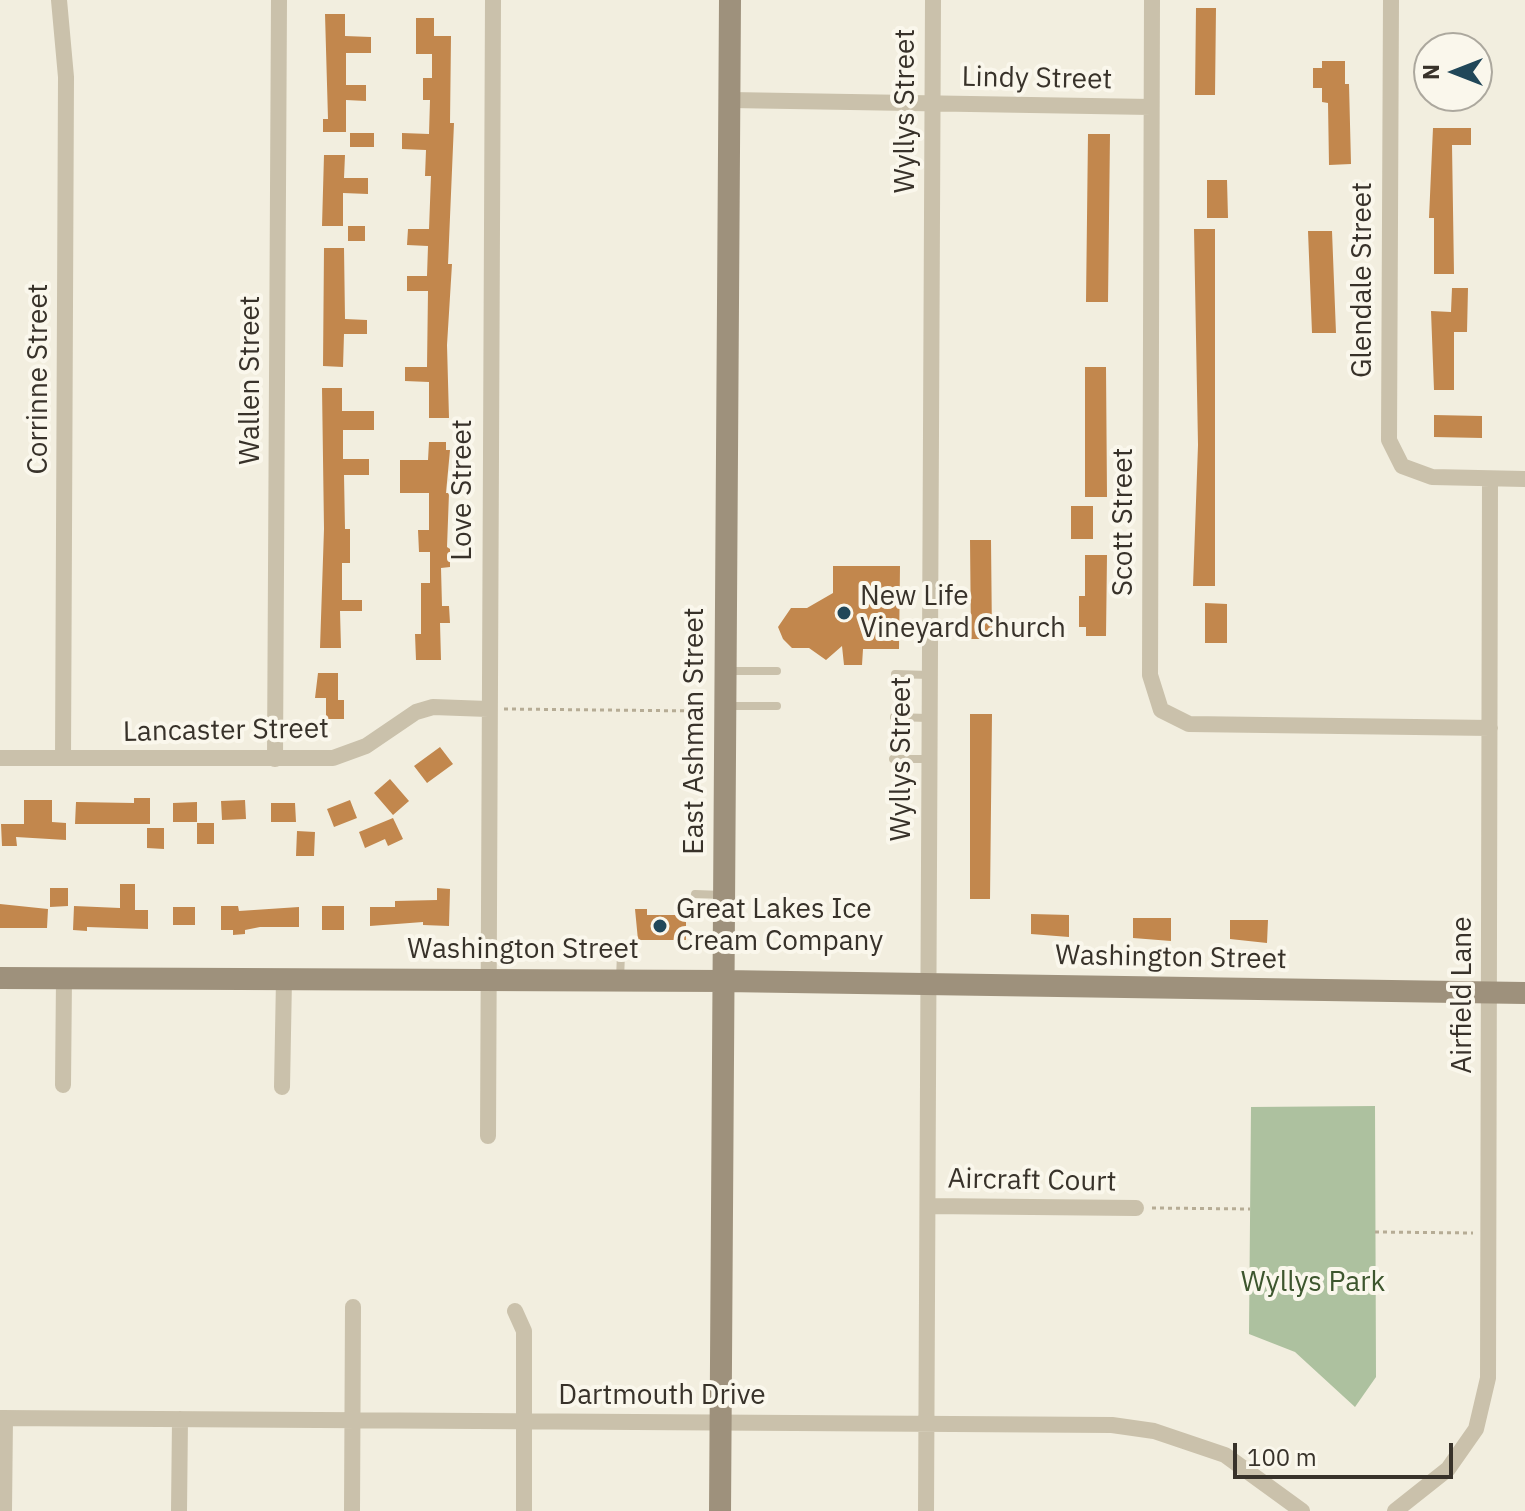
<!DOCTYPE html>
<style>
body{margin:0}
#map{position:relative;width:1525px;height:1511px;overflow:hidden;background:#f2eedf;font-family:"IBM Plex Sans",sans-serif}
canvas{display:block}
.north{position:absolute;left:1413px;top:32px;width:80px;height:80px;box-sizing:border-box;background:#faf7ec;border:2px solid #aca89e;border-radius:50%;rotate:270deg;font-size:22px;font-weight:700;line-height:32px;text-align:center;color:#38322a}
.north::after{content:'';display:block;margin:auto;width:28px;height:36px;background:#214759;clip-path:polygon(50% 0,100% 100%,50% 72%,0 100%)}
.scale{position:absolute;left:1233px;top:1443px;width:220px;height:36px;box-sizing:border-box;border:4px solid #38322a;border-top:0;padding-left:10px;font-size:24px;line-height:28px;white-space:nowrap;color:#38322a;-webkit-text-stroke:6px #faf7ec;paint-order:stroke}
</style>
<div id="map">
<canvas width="1525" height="1511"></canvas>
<div class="north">N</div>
<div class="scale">100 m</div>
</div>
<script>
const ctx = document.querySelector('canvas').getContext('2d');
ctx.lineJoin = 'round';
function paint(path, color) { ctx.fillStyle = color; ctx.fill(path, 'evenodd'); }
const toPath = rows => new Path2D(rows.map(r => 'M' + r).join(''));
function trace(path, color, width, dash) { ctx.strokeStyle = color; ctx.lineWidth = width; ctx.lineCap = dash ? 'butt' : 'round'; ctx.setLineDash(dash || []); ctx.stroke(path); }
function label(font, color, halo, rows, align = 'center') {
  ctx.font = font + ' "IBM Plex Sans",sans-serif'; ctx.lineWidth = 8; ctx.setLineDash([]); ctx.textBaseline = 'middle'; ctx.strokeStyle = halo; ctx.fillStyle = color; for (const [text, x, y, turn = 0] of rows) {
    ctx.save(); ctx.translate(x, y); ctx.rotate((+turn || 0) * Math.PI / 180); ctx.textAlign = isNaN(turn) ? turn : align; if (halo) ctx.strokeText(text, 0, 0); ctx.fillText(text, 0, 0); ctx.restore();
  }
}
const green = toPath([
 [1375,1106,1376,1377,1355,1407,1295,1352,1249,1334,1251,1107]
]);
const building = toPath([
 [1196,8,1216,8,1215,95,1195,95],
 [325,14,345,14,345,36,371,37,371,53,346,53,346,85,366,85,366,101,346,100,346,132,323,132,323,119,328,119],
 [416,18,434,18,434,36,451,36,450,123,454,123,448,264,452,264,447,345,449,418,429,418,429,382,405,381,405,367,427,367,428,291,407,291,407,276,427,276,428,246,407,245,408,229,429,229,431,176,425,176,426,150,402,149,402,133,429,134,430,100,423,100,423,78,432,78,432,54,416,54],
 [1322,61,1345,61,1345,84,1349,84,1351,164,1329,165,1328,103,1322,102,1322,88,1313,88,1313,68,1322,68],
 [1433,128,1471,128,1471,145,1452,145,1454,274,1434,274,1434,218,1429,218],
 [350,133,374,133,374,147,350,147],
 [1088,134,1110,134,1108,302,1086,302],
 [324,155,345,155,344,178,368,178,368,194,343,193,343,226,322,226],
 [1207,180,1227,180,1228,218,1207,218],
 [348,226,365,226,365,241,348,241],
 [1194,229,1215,229,1215,586,1193,586,1198,445],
 [1308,231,1332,231,1336,333,1312,333],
 [324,248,344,248,345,319,367,320,367,334,344,334,343,367,323,366],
 [1452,288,1468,288,1467,332,1454,332,1454,390,1434,390,1431,311,1451,312],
 [1085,367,1106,367,1107,497,1085,497],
 [322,388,342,388,342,411,374,411,374,430,343,430,343,459,369,459,369,475,344,475,345,529,350,529,350,563,342,563,342,600,362,600,362,611,340,611,341,648,320,648,324,529],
 [1434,415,1482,416,1482,438,1434,437],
 [429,442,446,442,446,450,450,450,446,493,449,493,447,547,450,549,450,567,441,568,442,606,449,606,450,623,440,623,441,660,416,660,415,634,421,634,421,583,430,583,430,552,419,552,418,530,429,530,429,493,400,493,400,460,428,460],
 [1071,506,1093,506,1093,539,1071,539],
 [970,540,991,540,992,639,971,639],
 [1085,555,1107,555,1106,636,1086,636,1086,627,1079,627,1079,596,1085,596],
 [833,566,900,566,899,649,863,649,862,665,844,665,842,646,826,660,809,648,792,648,783,639,778,627,791,608,807,608,833,593],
 [1205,603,1227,604,1227,643,1205,643],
 [318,673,338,673,338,700,344,700,344,719,326,719,326,698,315,698],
 [970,714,992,714,990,899,970,899],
 [440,747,453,764,427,783,414,766],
 [390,779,409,801,393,815,374,793],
 [134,798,150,798,150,824,75,824,76,802,134,803],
 [24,800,52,800,52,822,66,823,66,840,16,837,17,846,2,846,1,824,24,824],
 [245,800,246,819,222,820,221,801],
 [350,800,357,818,334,827,327,809],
 [197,802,197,822,173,822,173,803],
 [271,803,295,803,296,822,271,822],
 [393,818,403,839,388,846,385,839,365,848,359,832],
 [197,823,214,823,214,844,197,844],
 [147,828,164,828,164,849,147,848],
 [297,831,315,832,314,856,296,856],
 [120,884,135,884,135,910,148,910,148,929,87,927,87,931,73,930,74,906,120,908],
 [50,888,68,888,68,906,50,907],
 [437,888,450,889,449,926,423,925,423,922,370,926,370,907,395,907,395,901,437,900],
 [0,904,48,909,47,928,0,928],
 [221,906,238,906,239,911,299,907,299,927,260,927,245,930,245,934,233,935,233,930,221,930],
 [322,906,344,906,344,930,322,930],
 [173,907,195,907,195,925,173,925],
 [635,909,647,909,647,915,686,915,686,940,638,940],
 [1031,914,1069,915,1069,937,1031,934],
 [1133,918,1171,918,1171,941,1133,938],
 [1230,920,1268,920,1267,943,1230,939]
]);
const path = toPath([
 [504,709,700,711],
 [1152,1208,1250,1209],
 [1375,1232,1473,1233]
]);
const lane = toPath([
 [727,671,777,671],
 [895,674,929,675],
 [726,706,777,706],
 [894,717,928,718],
 [893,759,928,759],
 [695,894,723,895],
 [620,980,621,953]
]);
const street = toPath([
 [59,0,66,77,63,758],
 [1152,0,1150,675,1161,710,1189,724,1490,728],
 [1391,0,1389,440,1402,466,1432,477,1525,479],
 [730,100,1151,107],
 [0,758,333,758,366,746,416,712,433,707,488,709],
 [275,759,279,0],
 [63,1085,64,978],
 [282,1087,284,979],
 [488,1136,493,0],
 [928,1206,1136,1208],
 [515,1311,524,1331,524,1511],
 [0,1418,1112,1425,1154,1431,1225,1455,1302,1511],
 [4,1511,5,1418],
 [179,1511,180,1419],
 [352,1511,353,1307],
 [926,1511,933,0],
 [1395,1511,1448,1469,1476,1429,1488,1378,1490,479]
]);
const secondary = toPath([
 [0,978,724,981,1525,993],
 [720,1511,730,0]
]);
const markers = [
 [844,613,8,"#214759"],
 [660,926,8,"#214759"]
];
const streetNames = [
 ["Lindy Street",1037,79,1],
 ["Wyllys Street",906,111,-90],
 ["Glendale Street",1363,280,-90],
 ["Corrinne Street",39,379,-90],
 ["Wallen Street",251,380,-90],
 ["Love Street",463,490,-90],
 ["Scott Street",1124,522,-90],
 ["Lancaster Street",226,731,-1],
 ["East Ashman Street",695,731,-90],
 ["Wyllys Street",902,759,-90],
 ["Washington Street",523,950],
 ["Washington Street",1171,958,1],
 ["Airfield Lane",1463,995,-90],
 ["Aircraft Court",1032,1181,1],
 ["Dartmouth Drive",662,1396]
];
const poiNames = [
 ["New Life",860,597],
 ["Vineyard Church",860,629],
 ["Great Lakes Ice",676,910],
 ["Cream Company",676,942]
];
const parkNames = [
 ["Wyllys Park",1313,1283]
];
paint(green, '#adc19f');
paint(building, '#c2874d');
trace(path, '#b6ac95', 3, [4, 4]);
trace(lane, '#cac1ab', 8);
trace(street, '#cac1ab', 16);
trace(secondary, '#9e917c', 22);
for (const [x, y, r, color] of markers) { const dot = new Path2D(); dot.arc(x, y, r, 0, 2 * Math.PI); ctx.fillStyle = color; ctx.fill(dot); trace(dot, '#faf7ec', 3); }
label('28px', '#38322a', '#faf7ec', streetNames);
label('28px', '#38322a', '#faf7ec', poiNames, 'left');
label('28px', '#3d562e', '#faf7ec', parkNames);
</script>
